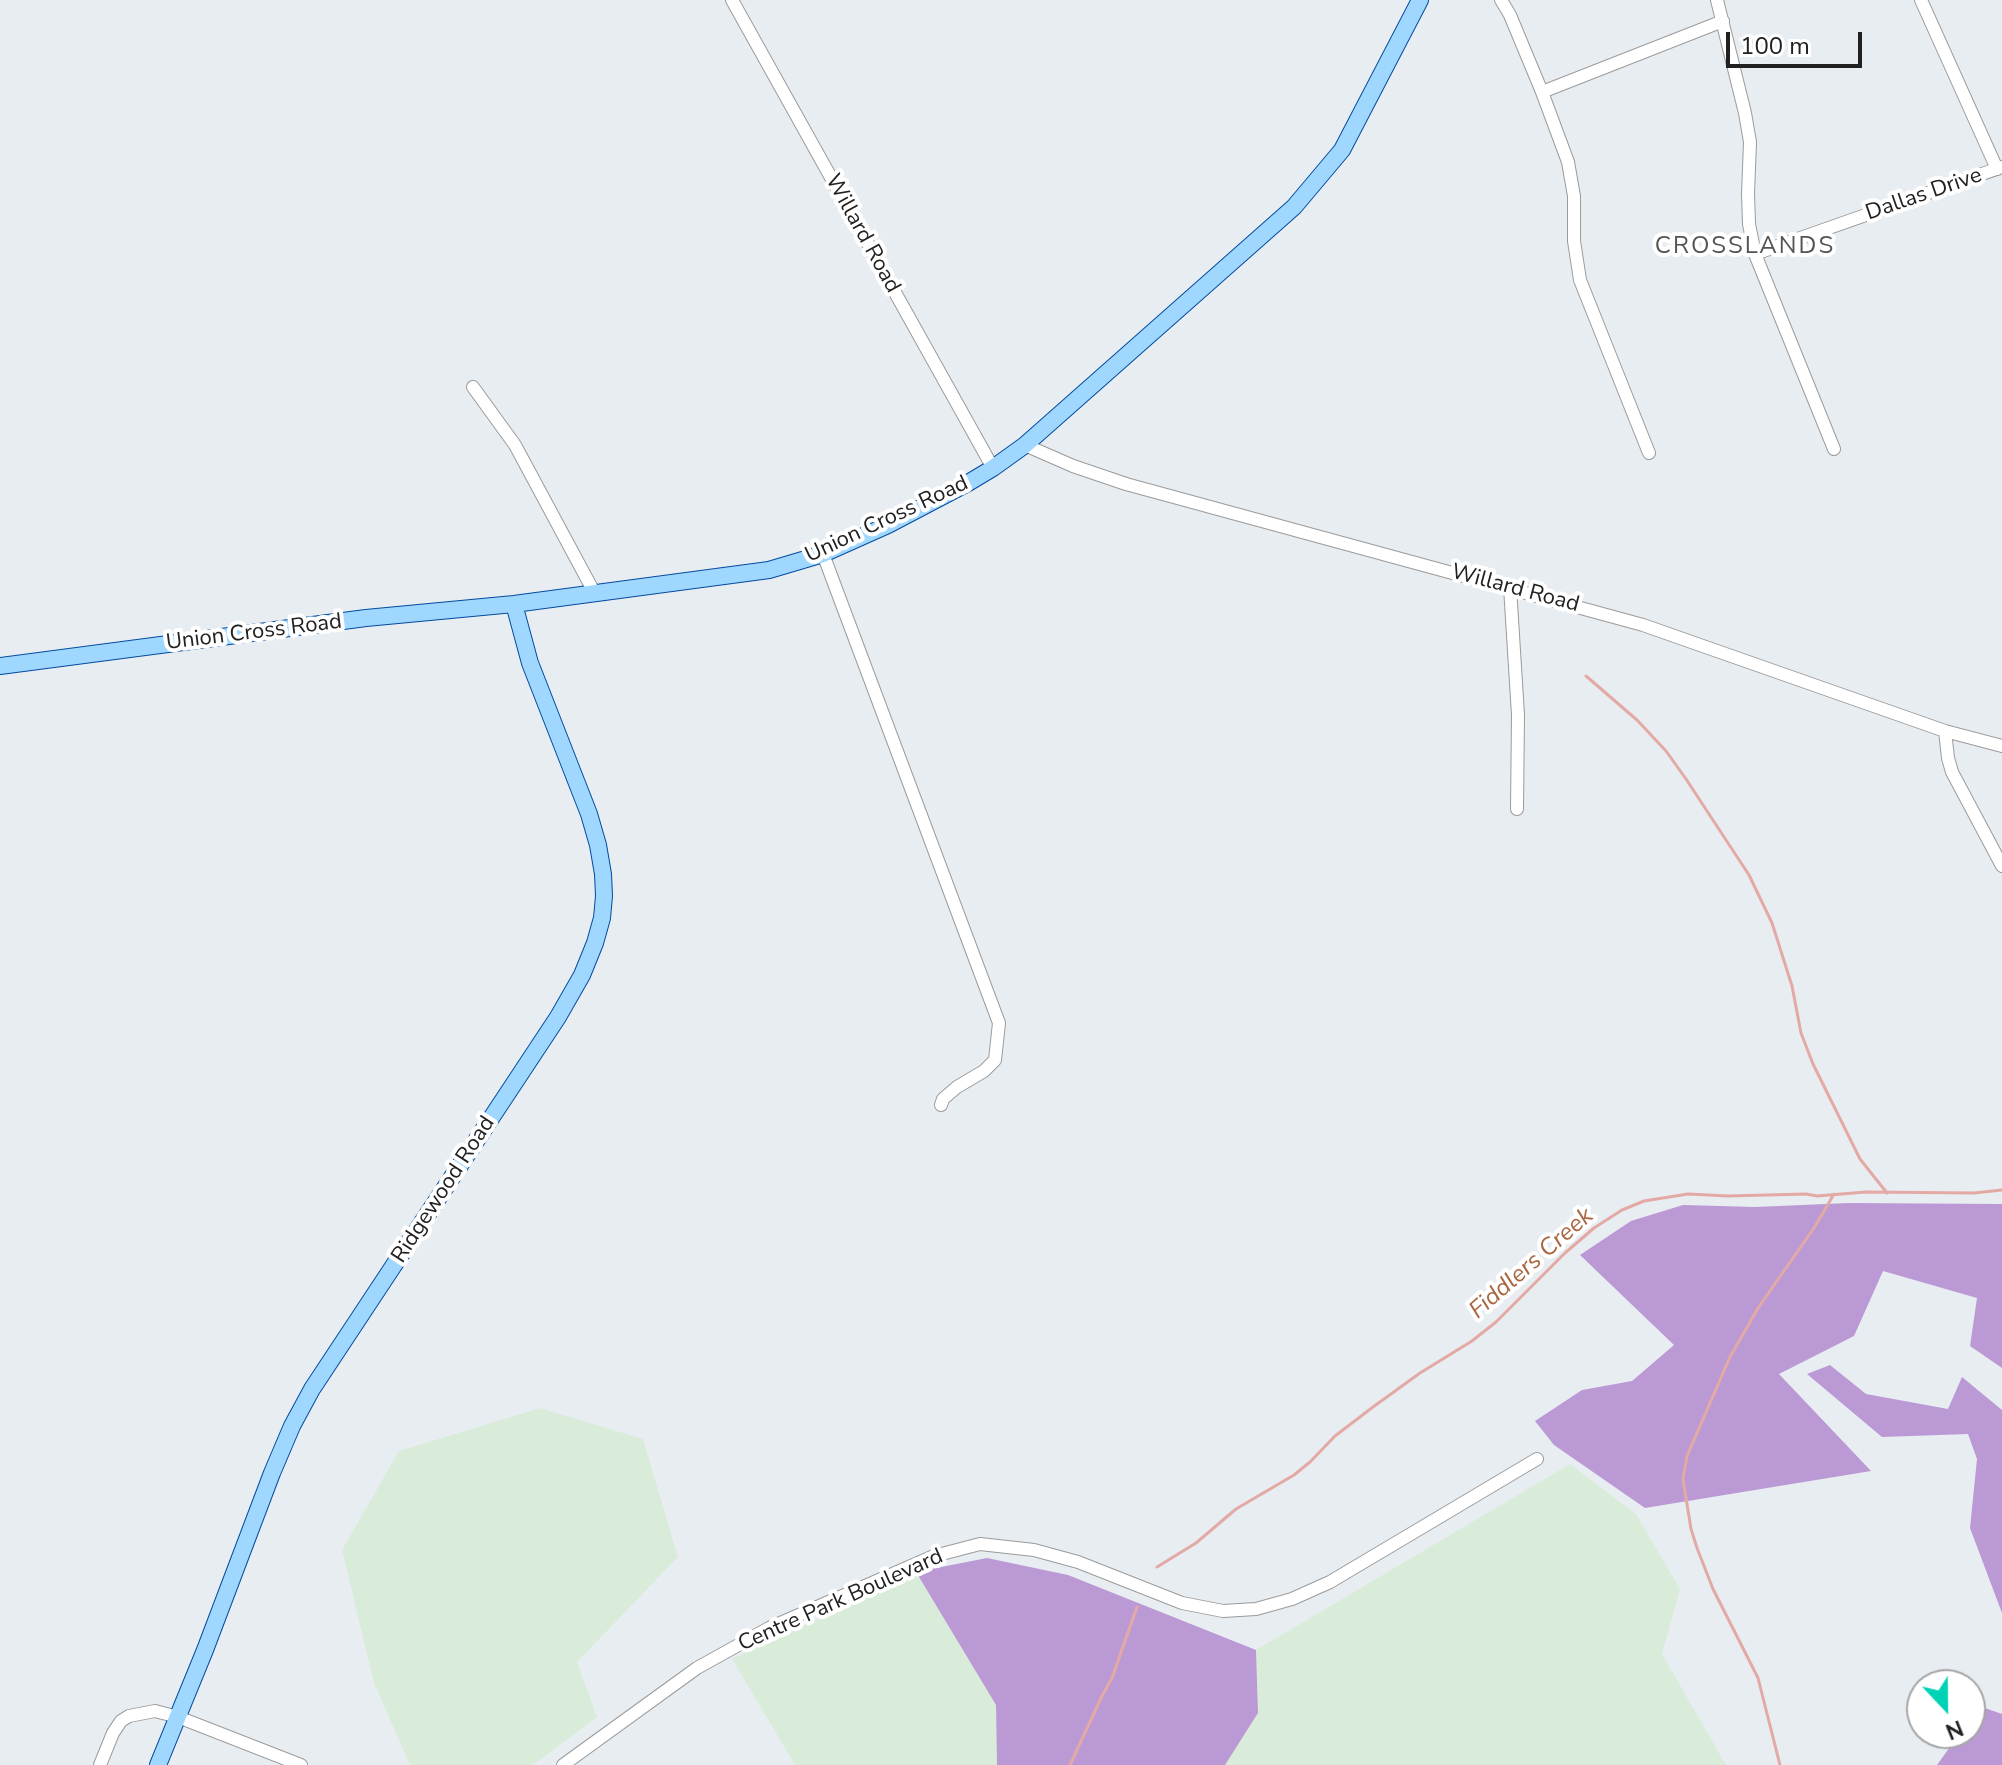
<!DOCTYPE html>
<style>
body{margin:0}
#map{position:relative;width:2002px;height:1765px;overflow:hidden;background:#e8edf2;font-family:"Nunito Sans",sans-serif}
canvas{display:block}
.north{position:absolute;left:1906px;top:1669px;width:80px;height:80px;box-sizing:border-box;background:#fff;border:2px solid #a6a6a6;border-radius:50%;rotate:158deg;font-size:22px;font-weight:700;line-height:32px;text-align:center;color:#212121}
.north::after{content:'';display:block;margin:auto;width:28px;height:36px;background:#00d3b5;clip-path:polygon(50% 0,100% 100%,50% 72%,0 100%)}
.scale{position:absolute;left:1726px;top:32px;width:136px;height:36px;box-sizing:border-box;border:4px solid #212121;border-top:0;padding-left:10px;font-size:24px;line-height:28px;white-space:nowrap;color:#212121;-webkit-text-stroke:6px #fff;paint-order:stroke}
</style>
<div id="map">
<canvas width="2002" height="1765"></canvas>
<div class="north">N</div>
<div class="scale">100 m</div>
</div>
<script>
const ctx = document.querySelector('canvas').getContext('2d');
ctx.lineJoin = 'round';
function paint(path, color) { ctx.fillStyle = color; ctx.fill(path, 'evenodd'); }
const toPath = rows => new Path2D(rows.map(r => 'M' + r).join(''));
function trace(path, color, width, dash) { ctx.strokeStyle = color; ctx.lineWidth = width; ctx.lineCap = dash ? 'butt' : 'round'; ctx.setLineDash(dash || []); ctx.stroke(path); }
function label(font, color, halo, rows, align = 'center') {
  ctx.font = font + ' "Nunito Sans",sans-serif'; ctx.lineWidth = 8; ctx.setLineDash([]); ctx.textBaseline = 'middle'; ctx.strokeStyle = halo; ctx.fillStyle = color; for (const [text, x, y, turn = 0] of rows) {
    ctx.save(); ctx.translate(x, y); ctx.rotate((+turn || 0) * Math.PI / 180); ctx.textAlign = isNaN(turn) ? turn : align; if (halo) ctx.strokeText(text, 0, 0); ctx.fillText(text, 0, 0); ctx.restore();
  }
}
const industrial = toPath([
 [540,1408,643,1439,678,1557,577,1662,597,1717,533,1765,410,1765,374,1683,342,1550,399,1451],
 [1570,1464,1636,1514,1680,1589,1662,1654,1726,1765,1225,1765,1258,1713,1256,1650],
 [916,1572,996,1705,997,1765,795,1765,732,1659]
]);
const forest = toPath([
 [1849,1203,2002,1204,2002,1368,1970,1346,1977,1298,1883,1271,1854,1336,1779,1374,1871,1471,1645,1508,1554,1445,1535,1421,1582,1390,1632,1381,1674,1345,1580,1255,1631,1221,1683,1205,1755,1207],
 [1830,1365,1866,1394,1948,1409,1962,1377,2002,1410,2002,1613,1970,1528,1977,1459,1968,1434,1882,1437,1807,1374],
 [987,1558,1068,1575,1256,1650,1258,1713,1225,1765,997,1765,996,1705,916,1572],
 [1979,1706,2002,1714,2002,1765,1937,1765,1960,1733,1970,1733,1970,1719]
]);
const stream = toPath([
 [1586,676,1637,720,1666,751,1686,779,1749,875,1772,923,1792,986,1801,1033,1813,1064,1860,1159,1887,1193],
 [1157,1567,1196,1543,1236,1509,1294,1475,1310,1462,1335,1436,1373,1407,1420,1373,1472,1341,1496,1322,1565,1253,1594,1228,1622,1210,1644,1201,1688,1194,1728,1196,1806,1194,1817,1196,1866,1192,1974,1193,2002,1190],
 [1070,1765,1102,1696,1112,1678,1137,1607],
 [1780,1765,1758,1678,1713,1589,1697,1548,1691,1529,1683,1479,1687,1456,1730,1357,1758,1308,1814,1228,1834,1194]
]);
const minor = toPath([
 [732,0,993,468],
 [1501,0,1510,15,1542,92,1568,162,1574,196,1574,241,1580,280,1649,453],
 [1717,0,1745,113,1750,142,1748,194,1749,224,1755,254,1834,449],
 [1921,0,1997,169],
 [1542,92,1723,21],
 [1755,254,2002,167],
 [473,387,515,445,594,592],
 [1025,445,1073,466,1126,484,1643,625,1945,731,2002,746],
 [823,554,999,1023,995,1060,984,1071,957,1087,943,1099,941,1105],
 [1510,587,1518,715,1517,809],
 [1945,731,1948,758,1952,772,2002,866],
 [100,1765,113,1733,121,1721,129,1716,155,1711,178,1717,301,1765],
 [563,1765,697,1668,769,1628,934,1556,980,1544,1034,1550,1078,1562,1182,1603,1223,1611,1256,1609,1292,1599,1330,1582,1537,1459]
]);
const major = toPath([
 [0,666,366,618,514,604,769,570,823,554,888,525,968,483,993,468,1025,445,1294,207,1342,150,1420,0],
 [158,1765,205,1650,272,1473,292,1426,312,1389,558,1017,582,975,595,943,602,918,604,896,603,874,598,845,589,814,530,663,514,604]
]);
const streetNames = [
 ["Dallas Drive",1924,195,-19],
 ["Willard Road",862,234,61],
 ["Union Cross Road",887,520,-25],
 ["Willard Road",1515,589,15],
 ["Union Cross Road",254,633,-7],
 ["Ridgewood Road",444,1190,-57],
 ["Centre Park Boulevard",841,1601,-24]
];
const neighbourhoodNames = [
 ["CROSSLANDS",1745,247]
];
const waterNames = [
 ["Fiddlers Creek",1532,1264,-41]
];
paint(industrial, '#d9ecda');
paint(forest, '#bb99d4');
trace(stream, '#e3aaa5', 3);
trace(minor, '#9b9b9b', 14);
trace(major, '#004b9f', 18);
trace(minor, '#fff', 12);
trace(major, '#a0d7ff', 16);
label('22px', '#212121', '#fff', streetNames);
ctx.letterSpacing = '2px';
label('24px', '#545454', '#fff', neighbourhoodNames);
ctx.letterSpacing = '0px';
label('italic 24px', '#a96640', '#fff', waterNames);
</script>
